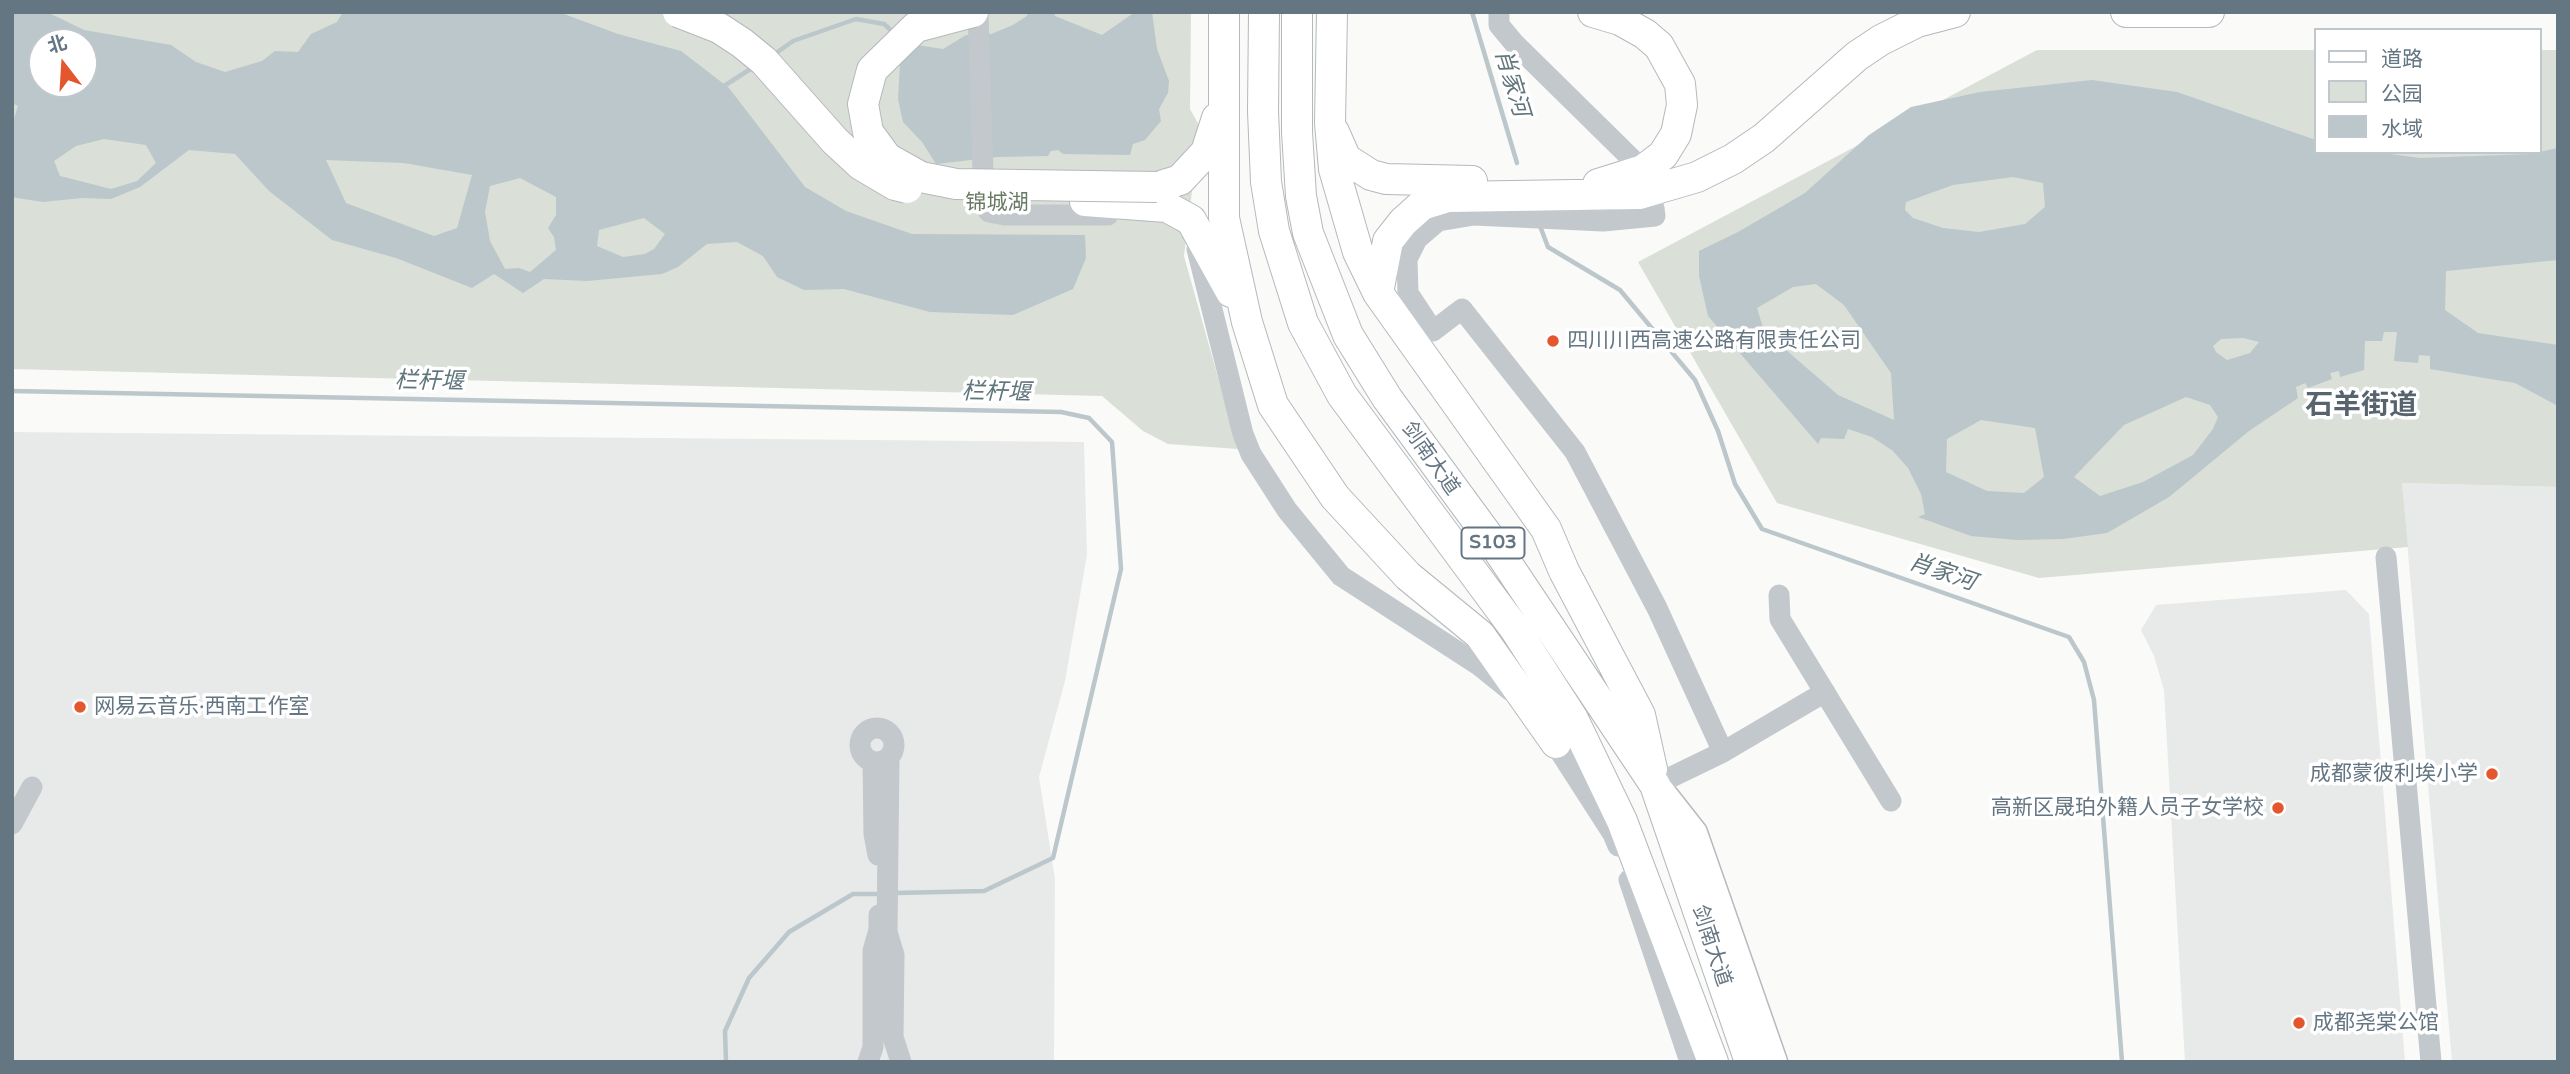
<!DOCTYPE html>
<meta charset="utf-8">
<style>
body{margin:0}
#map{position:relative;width:2570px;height:1074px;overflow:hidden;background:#fafaf8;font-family:"Varela Round","Noto Sans SC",sans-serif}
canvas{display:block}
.frame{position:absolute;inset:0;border:14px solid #657683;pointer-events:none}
.legend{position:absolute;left:2314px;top:28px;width:228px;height:126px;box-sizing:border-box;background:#fff;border:2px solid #c1c8cd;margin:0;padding:9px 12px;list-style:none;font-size:21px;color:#657683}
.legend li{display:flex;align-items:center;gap:14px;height:35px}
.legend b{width:35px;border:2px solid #c1c8cd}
.north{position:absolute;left:28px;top:28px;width:70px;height:70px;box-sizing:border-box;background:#fff;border:2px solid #c1c8cd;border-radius:50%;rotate:343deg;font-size:19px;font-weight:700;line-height:28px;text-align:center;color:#657683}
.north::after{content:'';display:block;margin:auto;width:24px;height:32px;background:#e4572e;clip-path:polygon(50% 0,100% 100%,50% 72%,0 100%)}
</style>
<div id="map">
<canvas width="2570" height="1074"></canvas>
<div class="frame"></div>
<ul class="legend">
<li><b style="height:9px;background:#fff"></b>道路</li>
<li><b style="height:19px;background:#dadfd7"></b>公园</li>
<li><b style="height:19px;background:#bbc7cb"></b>水域</li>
</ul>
<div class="north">北</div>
</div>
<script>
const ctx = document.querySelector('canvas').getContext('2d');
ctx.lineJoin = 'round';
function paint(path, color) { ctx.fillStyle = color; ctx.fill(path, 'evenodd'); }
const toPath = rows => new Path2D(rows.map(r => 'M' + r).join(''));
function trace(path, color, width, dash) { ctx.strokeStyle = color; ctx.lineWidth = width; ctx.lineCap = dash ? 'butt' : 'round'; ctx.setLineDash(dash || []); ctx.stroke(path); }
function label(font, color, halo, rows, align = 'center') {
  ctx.font = font + ' "Varela Round","Noto Sans SC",sans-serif'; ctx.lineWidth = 7; ctx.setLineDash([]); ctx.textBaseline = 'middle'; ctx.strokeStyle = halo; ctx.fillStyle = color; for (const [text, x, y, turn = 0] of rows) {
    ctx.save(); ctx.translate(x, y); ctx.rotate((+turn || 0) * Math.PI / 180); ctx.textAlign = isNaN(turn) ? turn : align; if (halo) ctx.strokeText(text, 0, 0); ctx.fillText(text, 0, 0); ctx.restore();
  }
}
const built = toPath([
 [12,432,1084,442,1087,555,1065,681,1039,777,1055,879,1054,1062,12,1062],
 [2402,483,2558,487,2558,1062,2452,1062],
 [2346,590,2369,614,2405,1062,2185,1062,2164,690,2154,656,2141,630,2156,605]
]);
const green = toPath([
 [12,12,1191,12,1190,109,1200,127,1184,256,1238,449,1168,444,1143,431,1102,396,12,369],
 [42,42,84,42,84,84,42,84],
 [2037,50,2316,50,2316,152,2540,152,2540,50,2558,50,2558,487,2402,483,2408,547,2039,578,1777,503,1638,262]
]);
const water = toPath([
 [12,12,47,12,84,30,171,45,196,62,225,72,262,61,275,51,298,52,311,34,337,22,343,12,564,14,618,34,681,51,729,88,805,187,846,211,912,234,1085,235,1086,258,1073,289,1013,315,930,312,844,289,804,290,777,277,763,256,737,242,707,244,678,267,662,274,587,281,544,279,523,293,494,274,472,288,396,258,332,240,269,191,235,154,189,150,140,187,111,199,82,198,43,202,17,198,12,197,12,125,18,106,12,103],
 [42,42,84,42,84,84,42,84],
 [104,139,146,145,156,163,137,181,111,189,60,176,54,161,76,146],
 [326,160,404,163,472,175,457,228,434,236,346,203],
 [520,178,556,197,556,215,548,228,554,237,556,250,530,272,519,268,505,269,490,241,485,212,490,186],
 [644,218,665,234,654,249,645,254,623,257,597,246,599,230],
 [1028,12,1054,12,1055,16,1102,35,1135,12,1152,12,1157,49,1169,81,1168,93,1159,109,1161,121,1145,140,1133,144,1130,155,1063,154,1058,150,1051,151,1048,156,997,157,936,164,922,142,903,122,898,99,900,64,892,48,917,45,943,49,966,35,991,34,1013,25,1027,16],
 [2092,80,2177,92,2316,140,2316,152,2376,152,2420,158,2530,154,2558,148,2558,260,2446,271,2445,310,2478,333,2558,345,2558,406,2515,383,2430,369,2430,356,2419,355,2418,363,2394,361,2397,332,2384,332,2382,341,2365,341,2364,370,2340,377,2339,371,2330,373,2332,379,2308,388,2305,383,2296,387,2298,398,2249,431,2169,497,2107,533,2063,539,2017,540,1971,536,1918,517,1925,514,1921,494,1908,468,1893,451,1872,437,1848,429,1844,439,1821,438,1818,444,1708,316,1699,276,1699,251,1738,232,1805,193,1869,135,1911,107,1980,92],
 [2013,177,2043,183,2045,207,2025,224,1979,232,1943,228,1913,218,1905,210,1906,202,1953,185],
 [1816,284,1844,305,1891,373,1894,420,1838,395,1764,331,1757,308,1793,287],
 [2243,338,2259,342,2250,353,2227,360,2216,352,2213,346,2221,339],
 [2186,397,2210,405,2218,417,2213,429,2193,455,2143,482,2100,496,2074,477,2124,425],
 [1981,420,2035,428,2044,477,2024,493,1987,491,1946,472,1947,439]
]);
const stream = toPath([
 [1472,12,1517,163],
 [772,56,793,41,856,19,884,24,894,33],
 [721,88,755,66],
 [1540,226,1548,247,1620,290,1695,380,1718,431,1735,484,1762,529,2069,637,2084,662,2094,700,2122,1062],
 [12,391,1061,412,1089,418,1112,442,1121,569,1053,858,984,891,895,893],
 [726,1062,725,1031,749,978,789,932,853,894,883,894]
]);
const minor = toPath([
 [978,12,984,205,989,212,1005,215,1108,215],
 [1499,12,1499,25,1514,43,1640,167],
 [1654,208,1655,216,1603,221,1474,215,1438,221,1417,239,1407,259,1408,293,1433,331,1462,309,1575,452,1657,608,1723,752],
 [1197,249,1243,434,1251,454,1287,510,1341,576,1480,666,1511,691],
 [2386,557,2431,1062],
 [1779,595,1780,619,1891,801],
 '860 745a17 17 0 1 1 34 0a17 17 0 1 1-34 0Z',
 [1548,733,1613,834,1618,846],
 [889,758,887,932,894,955,893,1037,901,1062],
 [873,762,874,834,878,855],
 [1655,785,1723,752,1825,692],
 [12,824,32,787],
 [1629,880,1690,1062],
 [868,1062,873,1047,873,951,879,930,879,915]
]);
const major = toPath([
 [1661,791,1694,833,1774,1062]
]);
const highway = toPath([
 [1224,12,1224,218,1247,322,1273,405,1335,497,1408,576,1480,635,1556,743],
 [1264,12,1263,111,1266,182,1274,231,1303,323,1342,395,1515,629,1573,719,1622,821,1713,1062],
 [1297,12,1297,132,1301,196,1308,233,1348,335,1387,398,1494,544,1655,785,1750,1062],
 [1332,12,1330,123,1334,169,1358,252,1378,293,1546,529,1564,571,1640,715,1652,769],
 [1593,12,1620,20,1645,34,1659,46,1680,84,1682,105,1676,134,1663,155,1643,170,1598,184],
 [2126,12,2209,12],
 [1334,132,1346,159,1371,175,1386,179,1472,181],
 [1157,187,1180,180,1206,152,1217,118],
 [1085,201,1167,207,1191,220,1231,292],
 [1378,293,1388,241,1403,222,1422,205,1448,197,1639,194,1697,177,1733,159,1764,138,1857,56,1881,40,1917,22,1955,12]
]);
const highwayBridge = toPath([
 [678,12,719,28,742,43,764,61,835,141,861,165,895,185,907,188],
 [973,12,916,27,872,70,863,104,868,132,887,158,921,177,956,184,1157,187]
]);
const markers = [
 [1553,341,7,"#e4572e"],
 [80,707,7,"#e4572e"],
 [2492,774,7,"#e4572e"],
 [2278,808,7,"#e4572e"],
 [2299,1023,7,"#e4572e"]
];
const shields = [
 [1493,543,63]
];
const shieldNames = [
 ["S103",1493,543]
];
const parkNames = [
 ["锦城湖",997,203]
];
const poiNames = [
 ["四川川西高速公路有限责任公司",1567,341],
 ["网易云音乐·西南工作室",94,707],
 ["成都蒙彼利埃小学",2478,774,"right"],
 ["高新区晟珀外籍人员子女学校",2264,808,"right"],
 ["成都尧棠公馆",2313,1023]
];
const streetNames = [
 ["剑南大道",1430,459,55],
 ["剑南大道",1711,946,72]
];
const waterNames = [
 ["肖家河",1511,83,73],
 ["栏杆堰",429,382,1],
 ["栏杆堰",996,393,1],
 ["肖家河",1942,573,19]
];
const districtNames = [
 ["石羊街道",2361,407]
];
paint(built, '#e8e9e9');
paint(green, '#dadfd7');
paint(water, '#bbc7cb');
trace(stream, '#bbc7cb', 4.5);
trace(major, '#b5babe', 29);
trace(highway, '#b4b9bd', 32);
trace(minor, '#c3c8cc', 21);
trace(major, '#fff', 26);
trace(highway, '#fff', 30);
trace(highwayBridge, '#b4b9bd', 32, []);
trace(highwayBridge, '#fff', 30);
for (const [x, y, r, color] of markers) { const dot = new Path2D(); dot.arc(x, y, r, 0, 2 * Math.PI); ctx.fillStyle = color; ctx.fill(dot); trace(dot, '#fff', 2.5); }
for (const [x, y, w] of shields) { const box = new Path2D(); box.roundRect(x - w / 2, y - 15.5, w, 31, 5); ctx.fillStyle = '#fff'; ctx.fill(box); trace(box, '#657683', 2); }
label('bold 19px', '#657683', null, shieldNames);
label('21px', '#687a64', '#fff', parkNames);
label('21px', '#657683', '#fff', poiNames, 'left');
label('21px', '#657683', '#fff', streetNames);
label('italic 23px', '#60757c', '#fff', waterNames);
label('bold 28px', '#57646e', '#fff', districtNames);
</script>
